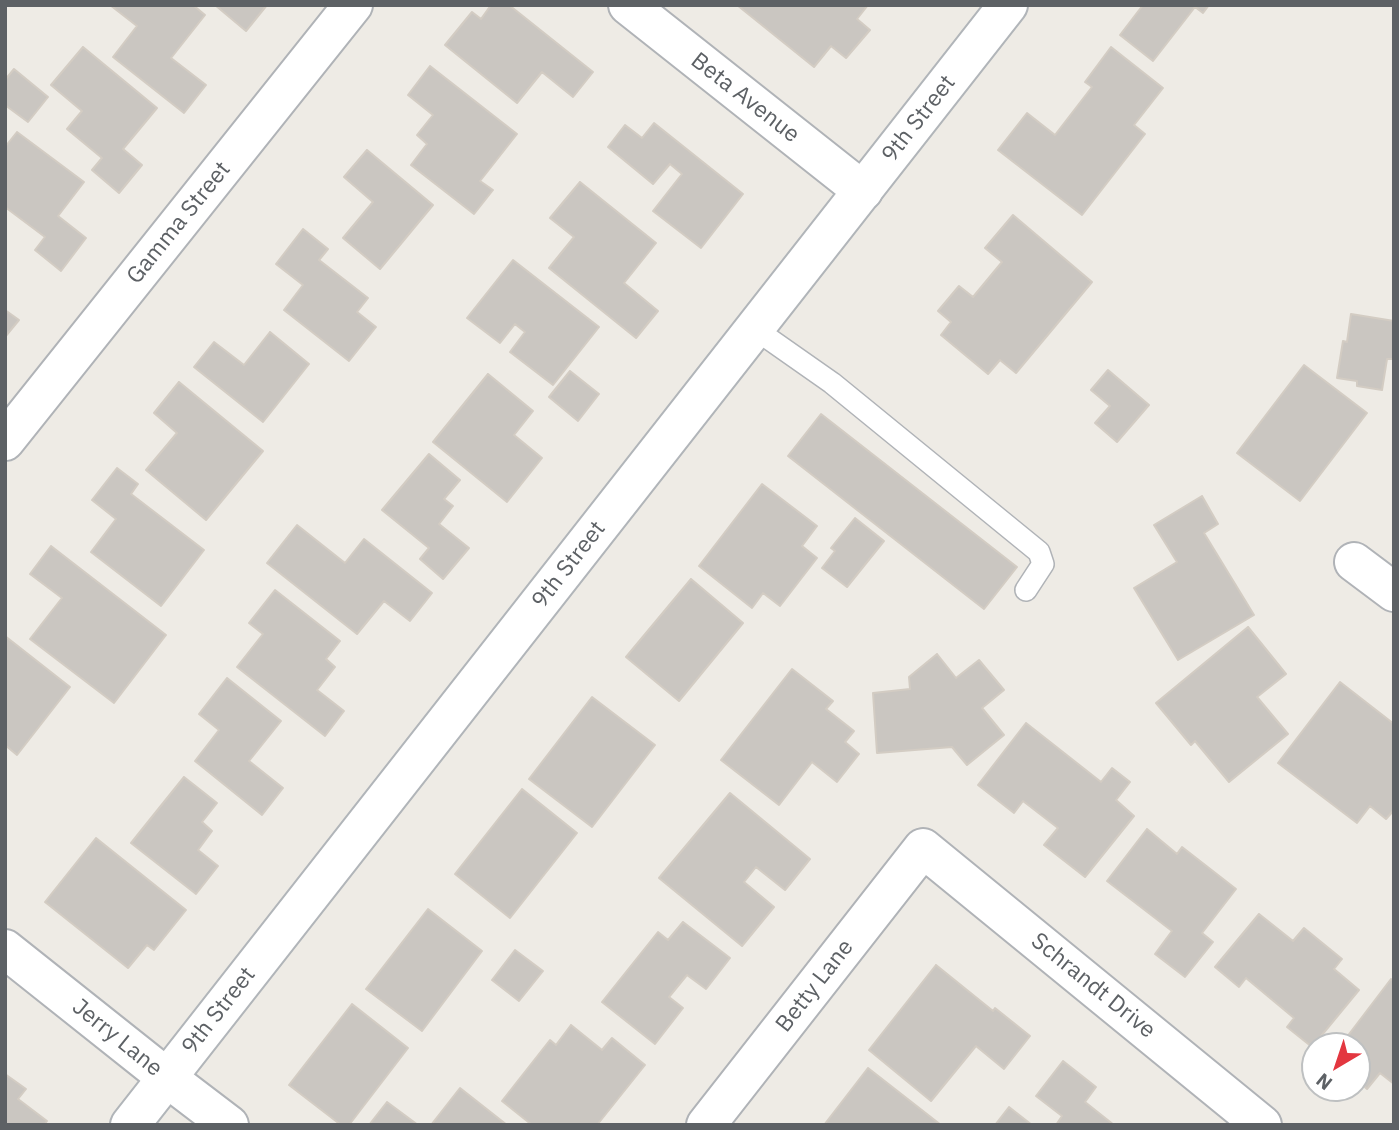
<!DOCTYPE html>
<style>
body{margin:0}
#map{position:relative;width:1399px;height:1130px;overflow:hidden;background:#eeebe5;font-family:"IBM Plex Sans",sans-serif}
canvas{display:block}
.frame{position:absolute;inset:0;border:7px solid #5d6165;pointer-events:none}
.north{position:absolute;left:1301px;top:1032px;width:70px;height:70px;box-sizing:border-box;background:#fff;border:2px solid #bec0c1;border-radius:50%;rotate:219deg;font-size:19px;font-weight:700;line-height:28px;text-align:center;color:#5d6165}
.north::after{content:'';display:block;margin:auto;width:24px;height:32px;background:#e33740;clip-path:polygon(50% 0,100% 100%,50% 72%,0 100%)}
</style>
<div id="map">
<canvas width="1399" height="1130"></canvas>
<div class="frame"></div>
<div class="north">N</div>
</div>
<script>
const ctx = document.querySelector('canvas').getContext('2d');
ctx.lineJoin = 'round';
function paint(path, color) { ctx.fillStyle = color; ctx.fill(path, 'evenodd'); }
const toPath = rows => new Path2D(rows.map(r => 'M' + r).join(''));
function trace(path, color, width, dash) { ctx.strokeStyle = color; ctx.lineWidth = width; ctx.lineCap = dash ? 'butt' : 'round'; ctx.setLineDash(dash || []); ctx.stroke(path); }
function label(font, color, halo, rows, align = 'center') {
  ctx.font = font + ' "IBM Plex Sans",sans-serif'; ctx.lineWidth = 6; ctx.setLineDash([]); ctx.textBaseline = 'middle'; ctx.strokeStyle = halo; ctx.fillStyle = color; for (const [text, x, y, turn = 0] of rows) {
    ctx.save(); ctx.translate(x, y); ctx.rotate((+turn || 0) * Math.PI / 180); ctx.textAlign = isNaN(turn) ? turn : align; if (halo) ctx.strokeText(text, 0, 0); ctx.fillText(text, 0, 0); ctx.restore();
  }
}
const building = toPath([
 [110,5,193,5,205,15,171,58,206,85,184,113,113,57,137,26,110,5],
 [215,5,267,5,246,31,215,5],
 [491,5,509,5,593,72,573,97,542,72,517,103,445,45,472,12,481,19,491,5],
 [737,5,868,5,857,19,870,30,846,58,831,46,814,67,737,5],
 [1143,5,1209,5,1203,13,1195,7,1153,61,1120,35,1143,5],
 [83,47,157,108,123,149,142,165,119,193,92,170,102,158,67,129,82,111,51,85,83,47],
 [1111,47,1163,88,1134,125,1145,134,1082,215,998,150,1027,113,1055,135,1092,87,1085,82,1111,47],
 [430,66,517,134,480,181,493,190,474,214,411,165,427,144,417,135,433,115,408,95,430,66],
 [14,69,48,97,28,122,5,105,5,80,14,69],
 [654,123,743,194,701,248,653,211,682,174,670,164,653,184,608,147,625,125,642,138,654,123],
 [17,132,84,182,58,216,86,238,61,271,35,250,45,237,5,207,5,147,17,132],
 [367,150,433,205,380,269,343,238,373,202,344,177,367,150],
 [580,182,656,243,624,283,658,311,636,338,549,268,574,237,550,218,580,182],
 [1013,215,1092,282,1016,373,1000,360,988,374,941,335,951,322,938,311,959,286,973,297,1002,262,985,248,1013,215],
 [303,229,328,249,319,260,368,298,357,312,376,327,349,361,284,310,303,285,276,264,303,229],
 [513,260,599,327,553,385,510,352,525,332,515,324,500,343,467,318,513,260],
 [5,310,19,320,5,337,5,310],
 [1351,314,1394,321,1394,359,1387,359,1382,390,1357,386,1357,381,1337,378,1343,341,1347,342,1351,314],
 [270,332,309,364,263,422,194,367,214,342,244,365,270,332],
 [1304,365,1367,413,1300,501,1237,453,1304,365],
 [1108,370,1149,405,1117,442,1095,423,1110,406,1091,390,1108,370],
 [570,371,599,394,578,421,549,397,570,371],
 [488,374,533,411,514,435,542,458,507,502,433,442,488,374],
 [179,382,263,451,206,520,146,470,177,433,154,413,179,382],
 [821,414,1017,567,984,609,788,456,821,414],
 [429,454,460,480,444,499,453,506,439,524,469,548,443,579,420,559,429,548,382,510,429,454],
 [117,468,138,484,131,494,204,550,161,606,91,552,116,519,92,500,117,468],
 [762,484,817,526,802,546,817,558,780,606,763,593,752,608,699,566,762,484],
 [1202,496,1218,524,1204,533,1254,615,1178,660,1134,588,1177,562,1154,525,1202,496],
 [855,518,884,541,847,587,822,568,835,551,831,548,855,518],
 [297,525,345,563,364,539,432,593,410,621,384,601,357,634,267,563,297,525],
 [51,546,166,635,114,703,30,639,62,598,30,574,51,546],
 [691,579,743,623,679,701,626,657,691,579],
 [275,590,340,641,326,659,335,667,317,690,344,711,325,736,237,667,263,634,249,623,275,590],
 [1248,627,1286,674,1257,697,1288,734,1229,782,1195,741,1191,745,1156,703,1248,627],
 [5,636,70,687,17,755,5,745,5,636],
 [937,654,956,678,979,660,1004,690,982,708,1004,735,967,765,952,747,877,753,873,693,910,689,909,677,937,654],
 [792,669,833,701,826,709,854,731,845,742,859,754,837,782,812,762,779,805,721,760,792,669],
 [227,678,281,721,249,761,283,788,262,815,195,761,219,730,199,714,227,678],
 [1340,682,1394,724,1394,810,1386,819,1370,806,1357,823,1278,763,1340,682],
 [592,697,655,745,592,827,529,779,592,697],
 [1026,723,1101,782,1112,768,1130,782,1116,800,1134,816,1085,877,1044,845,1058,828,1023,801,1014,813,978,785,1026,723],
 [184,777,217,803,202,822,212,831,198,850,218,866,196,894,131,843,184,777],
 [522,789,577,833,510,918,455,874,522,789],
 [730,793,810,859,785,890,756,867,744,882,774,907,742,946,659,878,730,793],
 [1147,829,1177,854,1182,847,1236,889,1202,933,1213,942,1185,977,1155,954,1172,931,1107,881,1147,829],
 [96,838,186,910,154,950,147,945,128,968,45,902,96,838],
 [428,909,482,951,422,1031,366,989,428,909],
 [1259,914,1293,941,1304,928,1342,959,1334,969,1359,990,1312,1047,1287,1027,1294,1018,1246,978,1239,987,1215,967,1259,914],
 [683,922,730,958,706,989,687,975,669,997,683,1008,655,1044,602,1002,658,932,668,940,683,922],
 [515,950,543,971,519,1001,492,980,515,950],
 [936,965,993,1011,995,1008,1030,1036,1004,1069,976,1046,931,1101,869,1050,936,965],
 [1391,979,1394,981,1394,1084,1380,1073,1367,1089,1357,1080,1357,1046,1340,1046,1391,979],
 [352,1004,408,1048,349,1125,341,1125,289,1085,352,1004],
 [571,1025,602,1050,612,1038,645,1065,597,1125,532,1125,502,1101,550,1040,556,1045,571,1025],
 [1063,1061,1096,1087,1085,1102,1114,1125,1056,1125,1062,1116,1036,1096,1063,1061],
 [868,1068,941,1125,824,1125,868,1068],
 [5,1074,26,1089,18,1099,47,1121,44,1125,5,1125,5,1074],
 [460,1088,507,1125,431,1125,460,1088],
 [387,1102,418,1125,369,1125,387,1102],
 [1009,1107,1032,1125,995,1125,1009,1107]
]);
const lane = toPath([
 [755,329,832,383,1039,552,1043,564,1026,590]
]);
const street = toPath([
 [628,5,863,191],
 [5,441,353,5],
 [1354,562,1394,592],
 [5,949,166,1077,229,1125],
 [706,1125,923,848,1262,1125]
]);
const secondary = toPath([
 [130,1125,1008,5]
]);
const streetNames = [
 ["Beta Avenue",745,98,38],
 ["9th Street",919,119,-52],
 ["Gamma Street",179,223,-51],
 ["9th Street",569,565,-52],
 ["Betty Lane",815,986,-52],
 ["Schrandt Drive",1093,986,39],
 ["9th Street",219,1011,-52],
 ["Jerry Lane",117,1038,39]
];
paint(building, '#cac6c1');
trace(building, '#d3ccc3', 2);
trace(lane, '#b0b3b7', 24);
trace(street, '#b0b3b7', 42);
trace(secondary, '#b1b5b9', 42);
trace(lane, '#fff', 21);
trace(street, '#fff', 38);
trace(secondary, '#fff', 38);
label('23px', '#5d6165', '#fff', streetNames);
</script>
